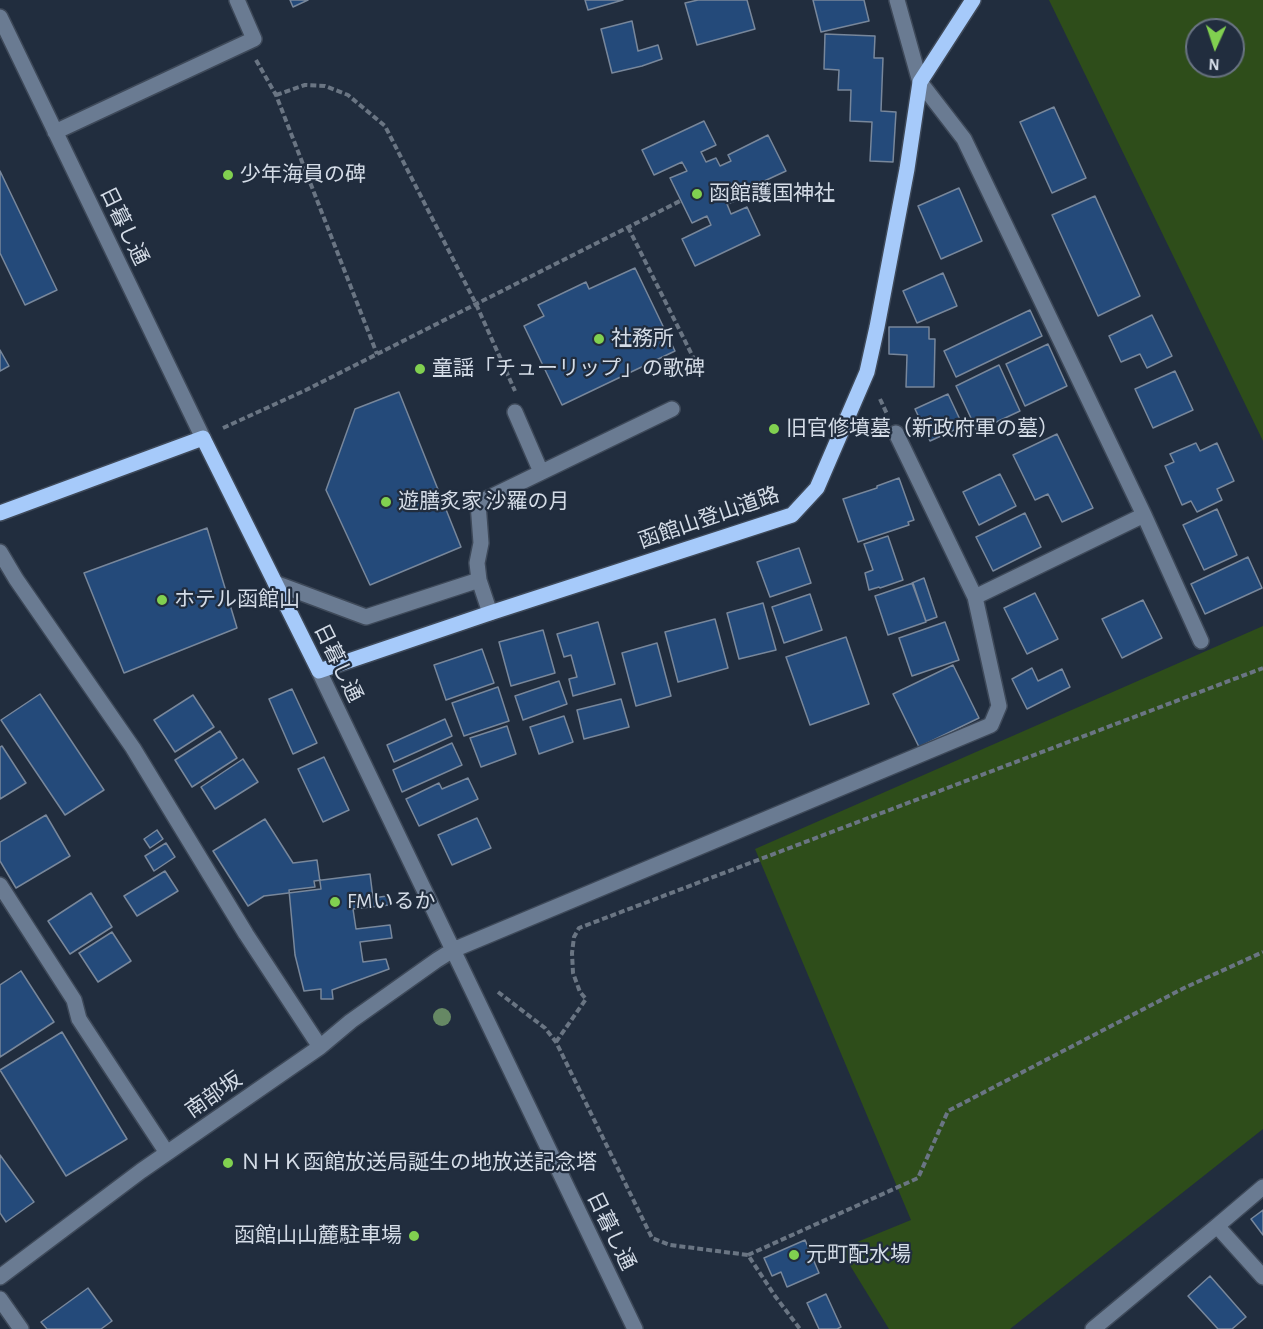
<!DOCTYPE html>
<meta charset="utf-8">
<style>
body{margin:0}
#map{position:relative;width:1263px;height:1329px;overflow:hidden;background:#212d3e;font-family:"Alegreya Sans",sans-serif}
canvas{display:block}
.north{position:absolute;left:1185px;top:18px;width:60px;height:60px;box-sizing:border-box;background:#212d3e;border:2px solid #697382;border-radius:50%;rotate:183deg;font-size:16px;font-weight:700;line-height:24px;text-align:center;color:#d4dce7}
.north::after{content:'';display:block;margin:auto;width:21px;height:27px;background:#81d050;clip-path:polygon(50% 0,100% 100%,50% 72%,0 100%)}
</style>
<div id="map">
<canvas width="1263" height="1329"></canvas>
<div class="north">N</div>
</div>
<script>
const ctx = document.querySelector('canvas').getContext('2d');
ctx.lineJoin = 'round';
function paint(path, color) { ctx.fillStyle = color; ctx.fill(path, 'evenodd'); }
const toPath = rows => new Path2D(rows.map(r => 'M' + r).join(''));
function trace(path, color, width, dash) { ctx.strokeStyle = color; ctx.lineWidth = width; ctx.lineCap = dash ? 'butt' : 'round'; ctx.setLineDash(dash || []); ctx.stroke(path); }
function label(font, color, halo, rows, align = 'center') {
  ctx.font = font + ' "Alegreya Sans","Noto Sans JP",sans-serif'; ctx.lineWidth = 4.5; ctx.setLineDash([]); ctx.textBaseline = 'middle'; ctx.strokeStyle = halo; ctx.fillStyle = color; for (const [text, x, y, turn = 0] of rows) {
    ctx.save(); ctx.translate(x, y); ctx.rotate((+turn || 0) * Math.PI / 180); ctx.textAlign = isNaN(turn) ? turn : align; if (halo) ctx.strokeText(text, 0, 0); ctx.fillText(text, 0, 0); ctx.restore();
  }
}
const green = toPath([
 [1049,0,1263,0,1263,441],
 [1197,30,1233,30,1233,66,1197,66],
 [1263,626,1263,1129,1010,1329,889,1329,840,1249,911,1220,755,849]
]);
const building = toPath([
 [290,0,308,0,293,7,290,0],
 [585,0,623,0,588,10,585,0],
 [698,0,747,0,755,29,697,45,685,3,698,0],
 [813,0,864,0,869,21,821,32,813,0],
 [632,21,638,51,658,45,662,59,642,66,612,73,601,29,632,21],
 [825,34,875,36,874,58,883,58,881,111,896,112,893,162,870,161,872,122,850,121,851,90,838,90,839,70,824,69,825,34],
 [1054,107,1086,178,1052,193,1020,122,1054,107],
 [704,121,716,145,701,152,706,162,716,158,720,166,731,161,728,155,768,135,786,171,747,189,744,185,730,192,735,201,727,204,731,214,747,207,760,235,695,266,682,239,711,225,707,216,692,223,670,178,687,171,682,162,654,175,642,150,704,121],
 [0,171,57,290,25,305,0,253,0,171],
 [959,188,982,241,941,259,918,206,959,188],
 [1095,196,1140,296,1098,316,1052,215,1095,196],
 [635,268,675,351,562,405,524,326,544,316,538,305,586,282,589,289,635,268],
 [943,273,957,306,917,323,903,291,943,273],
 [1030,310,1042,336,956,377,944,351,1030,310],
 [1152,315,1172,356,1147,368,1140,354,1121,362,1109,336,1152,315],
 [889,327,929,327,929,339,935,339,934,387,906,387,907,355,889,354,889,327],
 [1048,344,1067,386,1025,406,1006,364,1048,344],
 [0,350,9,366,0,371,0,350],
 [999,365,1020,411,977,431,956,386,999,365],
 [1175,371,1193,410,1153,428,1135,389,1175,371],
 [399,392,461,547,370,585,326,490,355,409,399,392],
 [948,394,963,426,930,441,915,409,948,394],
 [1057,434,1093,508,1062,522,1048,494,1035,500,1013,455,1057,434],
 [1196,443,1200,451,1217,443,1234,481,1217,489,1222,500,1197,512,1191,501,1182,505,1165,466,1174,462,1170,454,1196,443],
 [1000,474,1016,506,979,525,963,492,1000,474],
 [899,478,914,520,908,522,909,525,858,542,843,499,877,488,877,486,899,478],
 [1217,509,1237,555,1204,570,1183,525,1217,509],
 [1025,513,1041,547,993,571,976,537,1025,513],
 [207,528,237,628,124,673,84,573,207,528],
 [888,536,903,580,880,588,879,587,869,590,865,573,873,570,864,544,888,536],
 [799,548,811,583,770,597,757,562,799,548],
 [1248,557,1262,588,1205,614,1191,584,1248,557],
 [924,578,937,617,926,621,912,583,924,578],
 [913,583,926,622,888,635,875,596,913,583],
 [1035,593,1058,639,1027,654,1004,608,1035,593],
 [810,594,822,630,784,643,772,607,810,594],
 [1143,600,1162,638,1122,658,1102,619,1143,600],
 [763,603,776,650,739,659,727,613,763,603],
 [715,619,728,668,678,682,665,632,715,619],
 [598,622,615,684,573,696,569,679,577,677,571,655,564,657,557,634,598,622],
 [945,622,959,660,912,676,899,638,945,622],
 [543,630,555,673,511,686,499,642,543,630],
 [846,637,869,704,810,725,786,657,846,637],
 [657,643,671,696,636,706,622,653,657,643],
 [482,649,494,683,446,700,434,665,482,649],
 [953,665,979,718,919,747,893,694,953,665],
 [1032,668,1038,681,1062,669,1070,687,1027,709,1012,679,1032,668],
 [559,681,567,704,523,720,515,696,559,681],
 [498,687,509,721,464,736,452,703,498,687],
 [292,689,317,743,293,754,269,699,292,689],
 [40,694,104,790,65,815,1,720,40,694],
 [193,695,214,727,175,752,154,720,193,695],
 [621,699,629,727,584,739,577,710,621,699],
 [564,716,573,742,539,754,530,727,564,716],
 [445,719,452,736,394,762,387,745,445,719],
 [507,726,516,754,481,767,470,738,507,726],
 [220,731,237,758,192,787,175,760,220,731],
 [452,743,462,765,402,792,393,770,452,743],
 [2,746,26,783,0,799,0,747,2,746],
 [324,757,349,810,323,822,298,769,324,757],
 [243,759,258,782,215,809,201,787,243,759],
 [468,778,478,799,419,826,406,799,439,783,442,789,468,778],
 [46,815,70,856,16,888,0,861,0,842,46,815],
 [477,818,491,848,452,865,438,835,477,818],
 [265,819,293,863,317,860,321,889,264,896,248,906,213,851,265,819],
 [157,830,163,839,150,848,144,839,157,830],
 [166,843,175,857,154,871,145,856,166,843],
 [165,871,178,891,137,916,124,896,165,871],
 [370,874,373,898,387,896,389,905,353,909,356,929,390,925,392,938,360,942,363,962,386,959,389,969,332,990,333,999,321,999,321,989,304,991,295,955,289,890,315,887,314,881,370,874],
 [91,893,112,927,70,954,48,921,91,893],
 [112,932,131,961,98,982,79,953,112,932],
 [21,971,54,1022,0,1057,0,985,21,971],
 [62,1032,127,1139,66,1176,0,1070,62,1032],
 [0,1155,34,1202,6,1222,0,1213,0,1155],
 [1263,1210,1263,1235,1251,1219,1263,1210],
 [805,1240,819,1273,787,1287,781,1272,772,1276,764,1258,805,1240],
 [1210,1276,1246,1317,1232,1329,1218,1329,1188,1296,1210,1276],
 [88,1288,112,1321,101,1329,47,1329,41,1322,88,1288],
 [826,1294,841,1327,837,1329,819,1329,807,1303,826,1294]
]);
const path = toPath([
 [256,60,276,95,377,354],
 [276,95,305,85,325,86,348,95,385,126,476,304,515,391],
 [628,227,698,367,682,376],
 [880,399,887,414],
 [223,428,306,390,680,201],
 [498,992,545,1028,556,1042,652,1238,670,1245,748,1255,775,1296,800,1329],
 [556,1042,586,999,580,992,573,973,572,953,574,937,579,928,1263,668],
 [748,1255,918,1178,948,1111,1184,988,1263,952]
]);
const minor = toPath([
 [897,0,920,82,964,139,1144,515,1201,641],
 [0,17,203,438],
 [55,132,254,39,237,0],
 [515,412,541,472],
 [0,552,16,579,133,748,246,934,320,1047],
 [275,583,366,617,479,580],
 [975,597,1144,515],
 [490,613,479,580,477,563,481,543,478,503,672,409],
 [319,671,635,1329],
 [0,885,74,1000,79,1019,167,1153],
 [1217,1226,1263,1187],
 [0,1277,141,1171,320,1047,351,1021,437,960,453,950,991,725,999,706,975,597,896,433],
 [0,1299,21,1329],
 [1093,1329,1217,1226,1263,1277]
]);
const major = toPath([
 [0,513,203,438,319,671,490,613,792,515,817,488,867,372,877,327,907,169,920,82,973,0]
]);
const trees = [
 [442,1017]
];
const markers = [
 [228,175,6,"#81d050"],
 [697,194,6,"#81d050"],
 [599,339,6,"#81d050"],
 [420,369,6,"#81d050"],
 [774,429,6,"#81d050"],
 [386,502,6,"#81d050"],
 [162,600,6,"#81d050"],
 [335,902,6,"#81d050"],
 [228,1163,6,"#81d050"],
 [414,1236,6,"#81d050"],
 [794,1255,6,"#81d050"]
];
const poiNames = [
 ["少年海員の碑",240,175],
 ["函館護国神社",709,194],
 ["社務所",611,339],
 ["童謡「チューリップ」の歌碑",432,369],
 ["旧官修墳墓（新政府軍の墓）",786,429],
 ["遊膳炙家 沙羅の月",398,502],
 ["ホテル函館山",174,600],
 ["FMいるか",347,902],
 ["ＮＨＫ函館放送局誕生の地放送記念塔",240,1163],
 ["函館山山麓駐車場",402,1236,"right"],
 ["元町配水場",806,1255]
];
const streetNames = [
 ["日暮し通",124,226,64],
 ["函館山登山道路",709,518,-19],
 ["日暮し通",338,663,64],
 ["南部坂",214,1095,-35],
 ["日暮し通",611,1231,64]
];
paint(green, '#2e4d1a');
paint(building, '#244a7a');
trace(building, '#78879b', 1.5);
trace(minor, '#3e4959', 18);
trace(major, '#3e4959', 18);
trace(path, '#6a7583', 4, [6, 3]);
trace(minor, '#6a7b92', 15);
trace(major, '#a6cafa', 15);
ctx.fillStyle = '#668864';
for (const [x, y] of trees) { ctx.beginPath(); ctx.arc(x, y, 9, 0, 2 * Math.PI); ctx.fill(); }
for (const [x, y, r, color] of markers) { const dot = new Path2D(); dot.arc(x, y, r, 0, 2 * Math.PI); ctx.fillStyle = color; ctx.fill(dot); trace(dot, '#212d3e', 2); }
label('21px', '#d4dce7', '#212d3e', poiNames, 'left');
label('21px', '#d4dce7', '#212d3e', streetNames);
</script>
